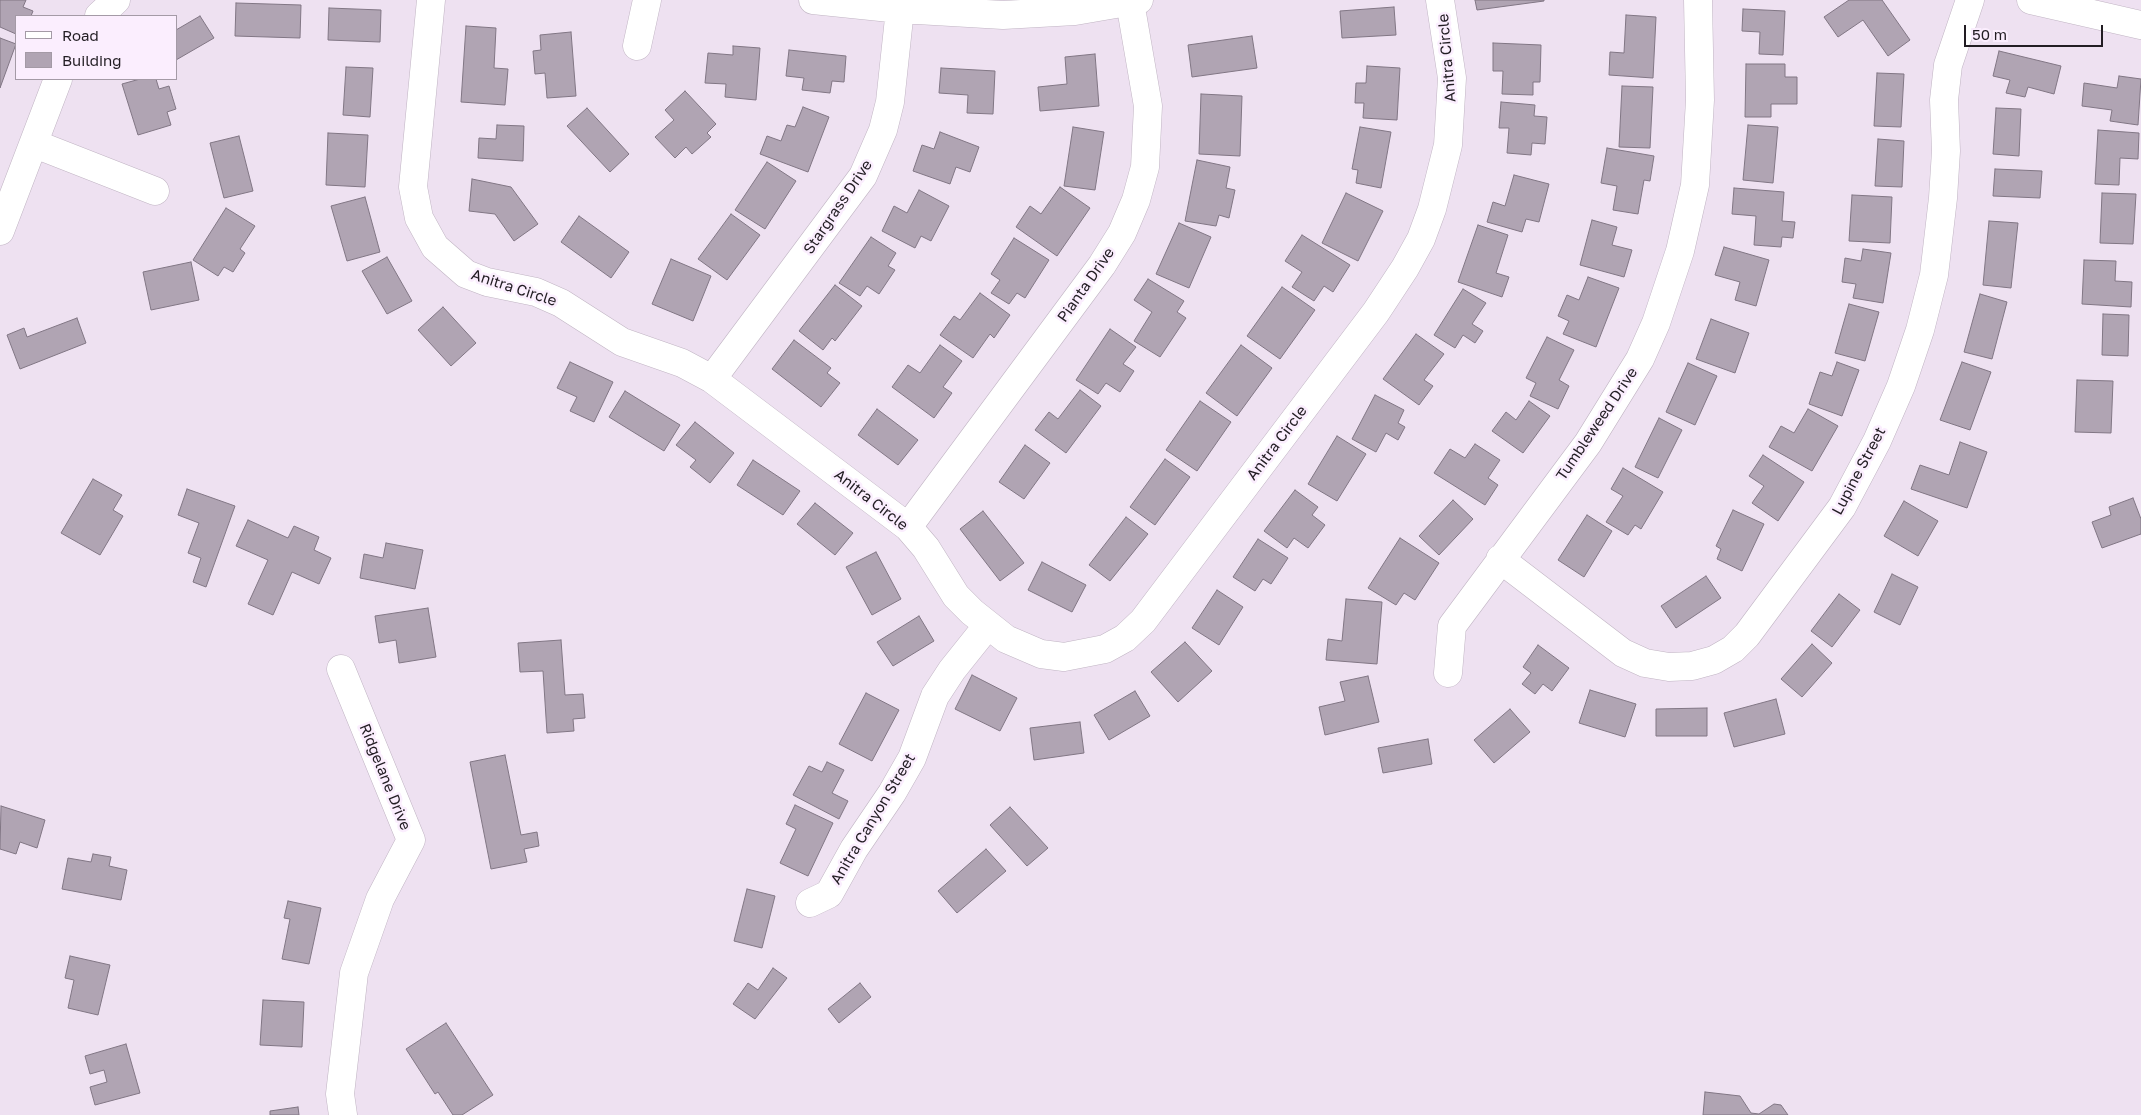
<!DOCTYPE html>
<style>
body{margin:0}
#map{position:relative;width:2141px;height:1115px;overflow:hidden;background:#eee1f1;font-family:"Golos Text",sans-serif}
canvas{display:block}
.legend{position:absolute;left:15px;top:15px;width:162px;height:65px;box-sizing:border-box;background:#fbeefe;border:1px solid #a49aa6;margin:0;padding:6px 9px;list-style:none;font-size:15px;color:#221d23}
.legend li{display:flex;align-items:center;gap:10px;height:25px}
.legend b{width:25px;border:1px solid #a49aa6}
.scale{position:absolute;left:1964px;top:25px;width:139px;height:22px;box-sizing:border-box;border:2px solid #221d23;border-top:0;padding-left:6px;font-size:15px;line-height:18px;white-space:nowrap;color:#221d23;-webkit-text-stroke:4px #fbeefe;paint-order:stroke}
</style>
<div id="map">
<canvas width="2141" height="1115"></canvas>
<ul class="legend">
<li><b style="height:6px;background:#fff"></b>Road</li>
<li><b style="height:14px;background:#b0a4b3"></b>Building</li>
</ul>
<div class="scale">50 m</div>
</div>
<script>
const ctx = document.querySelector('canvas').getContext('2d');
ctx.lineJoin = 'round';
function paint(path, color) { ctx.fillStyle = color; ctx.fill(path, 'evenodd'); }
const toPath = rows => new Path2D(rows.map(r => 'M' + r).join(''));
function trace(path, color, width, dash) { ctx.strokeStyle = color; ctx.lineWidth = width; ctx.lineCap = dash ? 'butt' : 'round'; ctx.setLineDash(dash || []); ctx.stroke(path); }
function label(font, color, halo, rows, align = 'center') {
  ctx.font = font + ' "Golos Text",sans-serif'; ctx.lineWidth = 5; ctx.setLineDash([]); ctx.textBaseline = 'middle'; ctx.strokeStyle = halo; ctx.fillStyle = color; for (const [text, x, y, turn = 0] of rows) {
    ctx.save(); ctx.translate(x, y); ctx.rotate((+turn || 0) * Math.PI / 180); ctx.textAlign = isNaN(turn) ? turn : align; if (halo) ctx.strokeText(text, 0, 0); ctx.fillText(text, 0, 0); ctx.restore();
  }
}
const building = toPath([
 [0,0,26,0,23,7,33,11,31,16,16,16,16,34,0,27,0,0],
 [1475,0,1544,0,1544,1,1477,10,1475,0],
 [1849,0,1882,0,1910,40,1888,56,1863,20,1838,37,1824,17,1849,0],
 [236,3,301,5,300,38,235,36,236,3],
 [1394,7,1396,35,1342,38,1340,11,1394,7],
 [329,8,381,10,380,42,328,40,329,8],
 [1743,9,1785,11,1783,55,1759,54,1760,32,1742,31,1743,9],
 [1626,15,1656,17,1653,78,1609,75,1610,52,1624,53,1626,15],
 [200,16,214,38,176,60,176,30,200,16],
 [466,26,496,28,494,68,508,69,505,105,461,102,466,26],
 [571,32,576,96,547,98,545,73,535,74,533,51,541,50,540,35,571,32],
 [1252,36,1257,68,1192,77,1188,45,1252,36],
 [0,38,16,44,0,88,0,38],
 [1493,43,1541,45,1540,82,1533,82,1533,95,1502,94,1503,71,1493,71,1493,43],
 [733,46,760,48,756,100,725,97,726,84,705,83,708,53,733,55,733,46],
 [789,50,846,56,844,82,832,81,830,93,802,90,804,78,786,76,789,50],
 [1999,51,2061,66,2054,94,2028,87,2025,97,2006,93,2010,80,1993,76,1999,51],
 [1095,54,1099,106,1040,111,1038,87,1067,84,1065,57,1095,54],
 [1746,64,1785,64,1785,77,1797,77,1797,104,1771,104,1771,117,1745,117,1746,64],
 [1367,66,1400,68,1397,120,1363,118,1364,103,1355,103,1356,83,1366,83,1367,66],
 [346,67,373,68,370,117,343,115,346,67],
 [941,68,995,71,993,114,967,113,968,95,939,93,941,68],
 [1877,73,1904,74,1901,127,1874,126,1877,73],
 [2119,76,2141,79,2138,125,2110,121,2112,110,2082,106,2084,83,2117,88,2119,76],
 [140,79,156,79,159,89,169,86,176,109,167,112,171,125,138,135,122,84,140,79],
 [1622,86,1653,87,1650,148,1619,147,1622,86],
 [685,91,716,124,707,133,711,137,692,154,686,147,675,158,655,137,674,120,665,110,685,91],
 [1201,94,1242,96,1240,156,1199,154,1201,94],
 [1501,102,1535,105,1534,116,1547,117,1545,144,1532,143,1531,155,1507,153,1509,128,1499,128,1501,102],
 [803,107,829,117,808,172,760,154,767,136,781,141,787,125,795,127,803,107],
 [587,108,629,154,610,172,567,126,587,108],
 [1996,108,2021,109,2019,156,1993,154,1996,108],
 [497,125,524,126,523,161,478,158,479,138,496,139,497,125],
 [1748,125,1778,127,1773,183,1743,180,1748,125],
 [1073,127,1104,132,1095,190,1064,186,1073,127],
 [1360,127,1391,132,1381,188,1356,183,1358,170,1352,169,1360,127],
 [2098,130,2139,133,2138,159,2120,158,2119,185,2095,184,2098,130],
 [940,132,979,147,970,172,956,167,950,184,913,171,922,145,934,149,940,132],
 [328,133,368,135,365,187,326,185,328,133],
 [239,136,253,191,224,198,210,143,239,136],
 [1878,139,1904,141,1902,187,1875,186,1878,139],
 [1607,148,1654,156,1650,181,1644,180,1638,214,1613,210,1617,186,1601,183,1607,148],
 [1197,160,1230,167,1226,188,1235,190,1229,218,1219,215,1216,226,1185,221,1197,160],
 [767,162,796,181,765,229,735,210,767,162],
 [1995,169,2042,171,2040,198,1993,196,1995,169],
 [1514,175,1549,184,1539,222,1526,219,1522,232,1487,222,1493,202,1505,206,1514,175],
 [472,179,511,187,538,224,514,241,495,214,469,211,472,179],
 [1060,187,1090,208,1057,256,1016,227,1030,206,1041,214,1060,187],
 [1734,188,1784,192,1782,221,1795,222,1793,238,1782,237,1781,247,1754,245,1756,216,1732,214,1734,188],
 [919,190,949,206,931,241,921,236,915,248,882,231,894,206,907,213,919,190],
 [1346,193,1383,211,1358,261,1322,243,1346,193],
 [2102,193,2136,194,2133,244,2100,243,2102,193],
 [1852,195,1892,197,1890,243,1849,241,1852,195],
 [365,197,380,252,347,261,331,206,365,197],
 [226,208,255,226,240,249,245,253,233,272,224,267,218,276,193,260,226,208],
 [731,214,760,235,727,280,698,259,731,214],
 [579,216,629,252,611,278,561,242,579,216],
 [1592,220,1617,227,1612,245,1632,250,1624,277,1580,265,1592,220],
 [1989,221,2018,223,2011,288,1983,285,1989,221],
 [1179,223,1211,237,1189,288,1156,274,1179,223],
 [1478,225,1508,235,1496,273,1509,277,1502,297,1458,282,1478,225],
 [1302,235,1350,265,1333,292,1324,286,1314,301,1292,287,1302,272,1285,261,1302,235],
 [871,237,896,253,888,266,895,270,879,294,867,286,860,296,839,283,871,237],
 [1014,238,1049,260,1025,298,1017,293,1009,304,991,293,1000,280,991,274,1014,238],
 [1724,247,1769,260,1756,306,1735,300,1740,282,1715,275,1724,247],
 [1863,249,1891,253,1883,303,1853,298,1856,284,1842,282,1845,258,1861,261,1863,249],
 [387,257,412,301,387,314,362,271,387,257],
 [671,259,711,276,693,321,652,304,671,259],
 [2084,260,2116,261,2115,281,2132,282,2131,307,2082,304,2084,260],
 [191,262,199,300,151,310,143,272,191,262],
 [1588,277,1619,288,1596,347,1563,334,1569,321,1558,316,1567,295,1579,300,1588,277],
 [1148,279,1184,301,1177,312,1186,318,1160,357,1134,341,1152,312,1134,300,1148,279],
 [835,285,862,306,835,341,832,338,823,350,799,331,835,285],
 [1282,287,1315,310,1280,359,1247,336,1282,287],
 [1463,289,1486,303,1472,324,1483,331,1475,343,1463,335,1455,348,1434,335,1463,289],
 [980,293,1010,315,994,338,990,334,973,358,940,335,954,316,960,320,980,293],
 [1980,294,2007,302,1992,359,1964,352,1980,294],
 [1849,304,1879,312,1865,361,1835,353,1849,304],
 [443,307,476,343,451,366,418,330,443,307],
 [2103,314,2129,315,2128,356,2102,355,2103,314],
 [77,318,86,343,20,369,7,335,24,328,27,337,77,318],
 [1711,319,1749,333,1735,373,1696,359,1711,319],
 [1110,329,1136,347,1123,364,1134,371,1120,392,1106,383,1098,394,1076,380,1110,329],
 [1416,334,1444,354,1424,380,1433,386,1419,405,1383,379,1416,334],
 [1547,337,1574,350,1559,380,1569,386,1558,409,1530,396,1536,383,1526,378,1547,337],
 [794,340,831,368,827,373,840,383,821,407,772,369,794,340],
 [940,345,962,361,943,387,952,393,934,418,892,387,908,365,920,373,940,345],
 [1241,345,1272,368,1237,416,1206,393,1241,345],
 [570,362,613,382,594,422,570,411,577,397,557,388,570,362],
 [1837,362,1859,370,1842,416,1809,404,1820,372,1832,376,1837,362],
 [1962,362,1991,372,1970,430,1940,420,1962,362],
 [1688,363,1717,376,1695,425,1666,412,1688,363],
 [2077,380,2113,381,2111,433,2075,432,2077,380],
 [1080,390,1101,406,1066,453,1035,430,1049,412,1058,419,1080,390],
 [625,391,680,425,664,451,609,417,625,391],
 [1375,395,1404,410,1398,423,1405,427,1398,440,1386,433,1376,452,1352,439,1375,395],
 [1200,401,1231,422,1197,471,1166,450,1200,401],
 [1529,401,1550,416,1523,453,1492,431,1506,412,1516,420,1529,401],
 [877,409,918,440,898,465,858,435,877,409],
 [1808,409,1838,426,1812,471,1769,447,1781,426,1794,433,1808,409],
 [1659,418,1682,430,1658,478,1635,467,1659,418],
 [695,422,734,453,710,483,690,467,696,460,676,445,695,422],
 [1337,436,1366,454,1337,501,1308,484,1337,436],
 [1960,442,1987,452,1967,508,1911,489,1920,465,1949,475,1960,442],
 [1475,444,1500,460,1488,478,1498,485,1485,505,1434,473,1450,449,1465,458,1475,444],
 [1025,445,1050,463,1024,499,999,482,1025,445],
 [1763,455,1804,482,1778,521,1752,503,1764,486,1749,476,1763,455],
 [1165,459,1190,477,1155,525,1130,507,1165,459],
 [753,460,800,491,783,515,737,485,753,460],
 [1623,468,1663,492,1641,529,1635,525,1628,535,1606,522,1623,496,1611,489,1623,468],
 [93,479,122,495,113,510,123,516,100,555,61,533,93,479],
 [187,489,235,506,206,587,193,582,201,558,188,553,199,523,178,515,187,489],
 [1295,490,1318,507,1312,515,1325,525,1308,548,1294,538,1287,548,1264,531,1295,490],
 [2133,498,2141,519,2141,534,2102,548,2092,522,2111,515,2109,507,2133,498],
 [1453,500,1473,519,1439,555,1419,536,1453,500],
 [1904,501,1938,521,1918,556,1884,536,1904,501],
 [815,503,853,533,835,555,797,524,815,503],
 [1733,510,1764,524,1742,571,1717,559,1721,549,1716,546,1733,510],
 [983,511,1024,563,1000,581,960,529,983,511],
 [1587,515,1612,531,1584,577,1558,560,1587,515],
 [1126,517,1148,534,1110,581,1089,565,1126,517],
 [248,520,288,538,294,526,319,537,314,550,331,558,319,584,292,572,273,615,248,604,268,560,236,546,248,520],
 [1400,538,1439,563,1415,600,1404,593,1396,605,1368,588,1400,538],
 [1258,539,1288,558,1271,584,1263,579,1255,591,1233,577,1258,539],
 [386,543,423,550,415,589,360,578,364,554,383,558,386,543],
 [876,552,901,599,872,615,846,567,876,552],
 [1042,562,1086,585,1072,612,1028,590,1042,562],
 [1892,574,1918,587,1900,625,1874,612,1892,574],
 [1706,576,1721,598,1676,628,1661,606,1706,576],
 [1217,590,1243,607,1219,645,1192,628,1217,590],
 [1839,594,1860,610,1832,647,1811,631,1839,594],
 [1346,599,1382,602,1377,664,1326,660,1328,639,1342,641,1346,599],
 [428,608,436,657,399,663,396,640,379,643,375,616,428,608],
 [919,616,934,641,893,666,877,642,919,616],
 [561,640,565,695,583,694,585,718,573,719,574,731,547,733,543,671,520,672,518,643,561,640],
 [1185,642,1212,671,1178,702,1151,672,1185,642],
 [1812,644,1832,663,1802,697,1781,679,1812,644],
 [1538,645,1569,668,1552,691,1543,684,1535,694,1522,684,1531,673,1523,667,1538,645],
 [972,675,1017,698,1000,731,955,709,972,675],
 [1368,676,1379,722,1325,735,1319,707,1345,701,1340,682,1368,676],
 [1590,690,1636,704,1625,737,1579,723,1590,690],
 [1135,691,1150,716,1109,740,1094,715,1135,691],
 [866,693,899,710,872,761,839,744,866,693],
 [1776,699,1785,734,1734,747,1724,713,1776,699],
 [1707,708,1707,736,1656,736,1656,709,1707,708],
 [1510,709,1530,732,1494,763,1474,740,1510,709],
 [1080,722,1084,753,1034,760,1030,728,1080,722],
 [1428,739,1432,764,1383,773,1378,748,1428,739],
 [505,755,521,835,537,832,539,846,524,849,527,862,491,869,470,762,505,755],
 [827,762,844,770,832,793,848,801,839,819,793,795,809,766,822,772,827,762],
 [795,805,833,823,808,876,780,863,796,829,786,824,795,805],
 [1,806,45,820,37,848,20,842,16,854,0,849,1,806],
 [1010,807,1048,848,1027,866,990,825,1010,807],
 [986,849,1006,871,957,913,938,891,986,849],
 [93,854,111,857,109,866,127,870,121,900,62,889,68,858,91,862,93,854],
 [747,889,775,896,762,948,734,941,747,889],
 [288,901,321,908,309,964,282,959,290,919,284,918,288,901],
 [70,956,110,965,98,1015,68,1008,74,980,65,978,70,956],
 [773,968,787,978,755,1019,733,1004,748,983,758,990,773,968],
 [860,983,871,997,839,1023,828,1009,860,983],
 [263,1000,304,1002,302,1047,260,1045,263,1000],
 [446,1023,493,1095,462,1115,453,1115,438,1092,435,1094,406,1049,446,1023],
 [126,1044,140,1093,95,1105,90,1087,107,1082,104,1070,90,1074,85,1056,126,1044],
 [1705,1092,1740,1096,1751,1113,1759,1114,1774,1104,1781,1105,1788,1115,1703,1115,1705,1092],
 [298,1107,299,1115,270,1115,270,1111,298,1107]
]);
const minor = toPath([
 [431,0,413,187,419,218,435,247,466,274,487,282,536,292,561,303,622,342,682,363,712,379,908,527,926,548,956,596,972,612,1006,639,1041,654,1064,657,1105,649,1125,638,1143,621,1376,312,1405,268,1421,239,1432,209,1448,145,1452,78,1440,0],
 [813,0,900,9,1003,15,1075,11,1139,0],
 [2031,0,2141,25],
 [99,16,116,0],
 [637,46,647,0],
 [35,144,155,191],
 [0,231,58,79],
 [712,379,863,176,883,130,890,102,900,9],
 [908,527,1102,265,1122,233,1136,200,1145,167,1148,106,1130,2],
 [1500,559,1623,653,1645,663,1669,667,1692,666,1714,660,1733,649,1747,635,1842,507,1877,441,1901,386,1920,330,1934,275,1943,198,1946,151,1944,100,1948,65,1970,0],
 [341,669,411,840,380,899,354,973,340,1094,343,1115],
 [1448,673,1452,626,1588,443,1640,359,1656,323,1680,251,1695,185,1700,100,1698,0],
 [810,903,829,894,854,849,892,793,912,758,935,696,952,670,988,625]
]);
const streetNames = [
 ["Anitra Circle",1447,58,-95],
 ["Stargrass Drive",838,207,-56],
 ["Pianta Drive",1086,285,-55],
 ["Anitra Circle",514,288,18],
 ["Tumbleweed Drive",1597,424,-56],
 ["Anitra Circle",1277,443,-53],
 ["Lupine Street",1859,471,-62],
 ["Anitra Circle",871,500,38],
 ["Ridgelane Drive",385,777,68],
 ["Anitra Canyon Street",873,819,-59]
];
paint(building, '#b0a4b3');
trace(building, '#817684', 1);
trace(minor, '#c0b4c3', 29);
trace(minor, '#fff', 28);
label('15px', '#221d23', '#fbeefe', streetNames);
</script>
